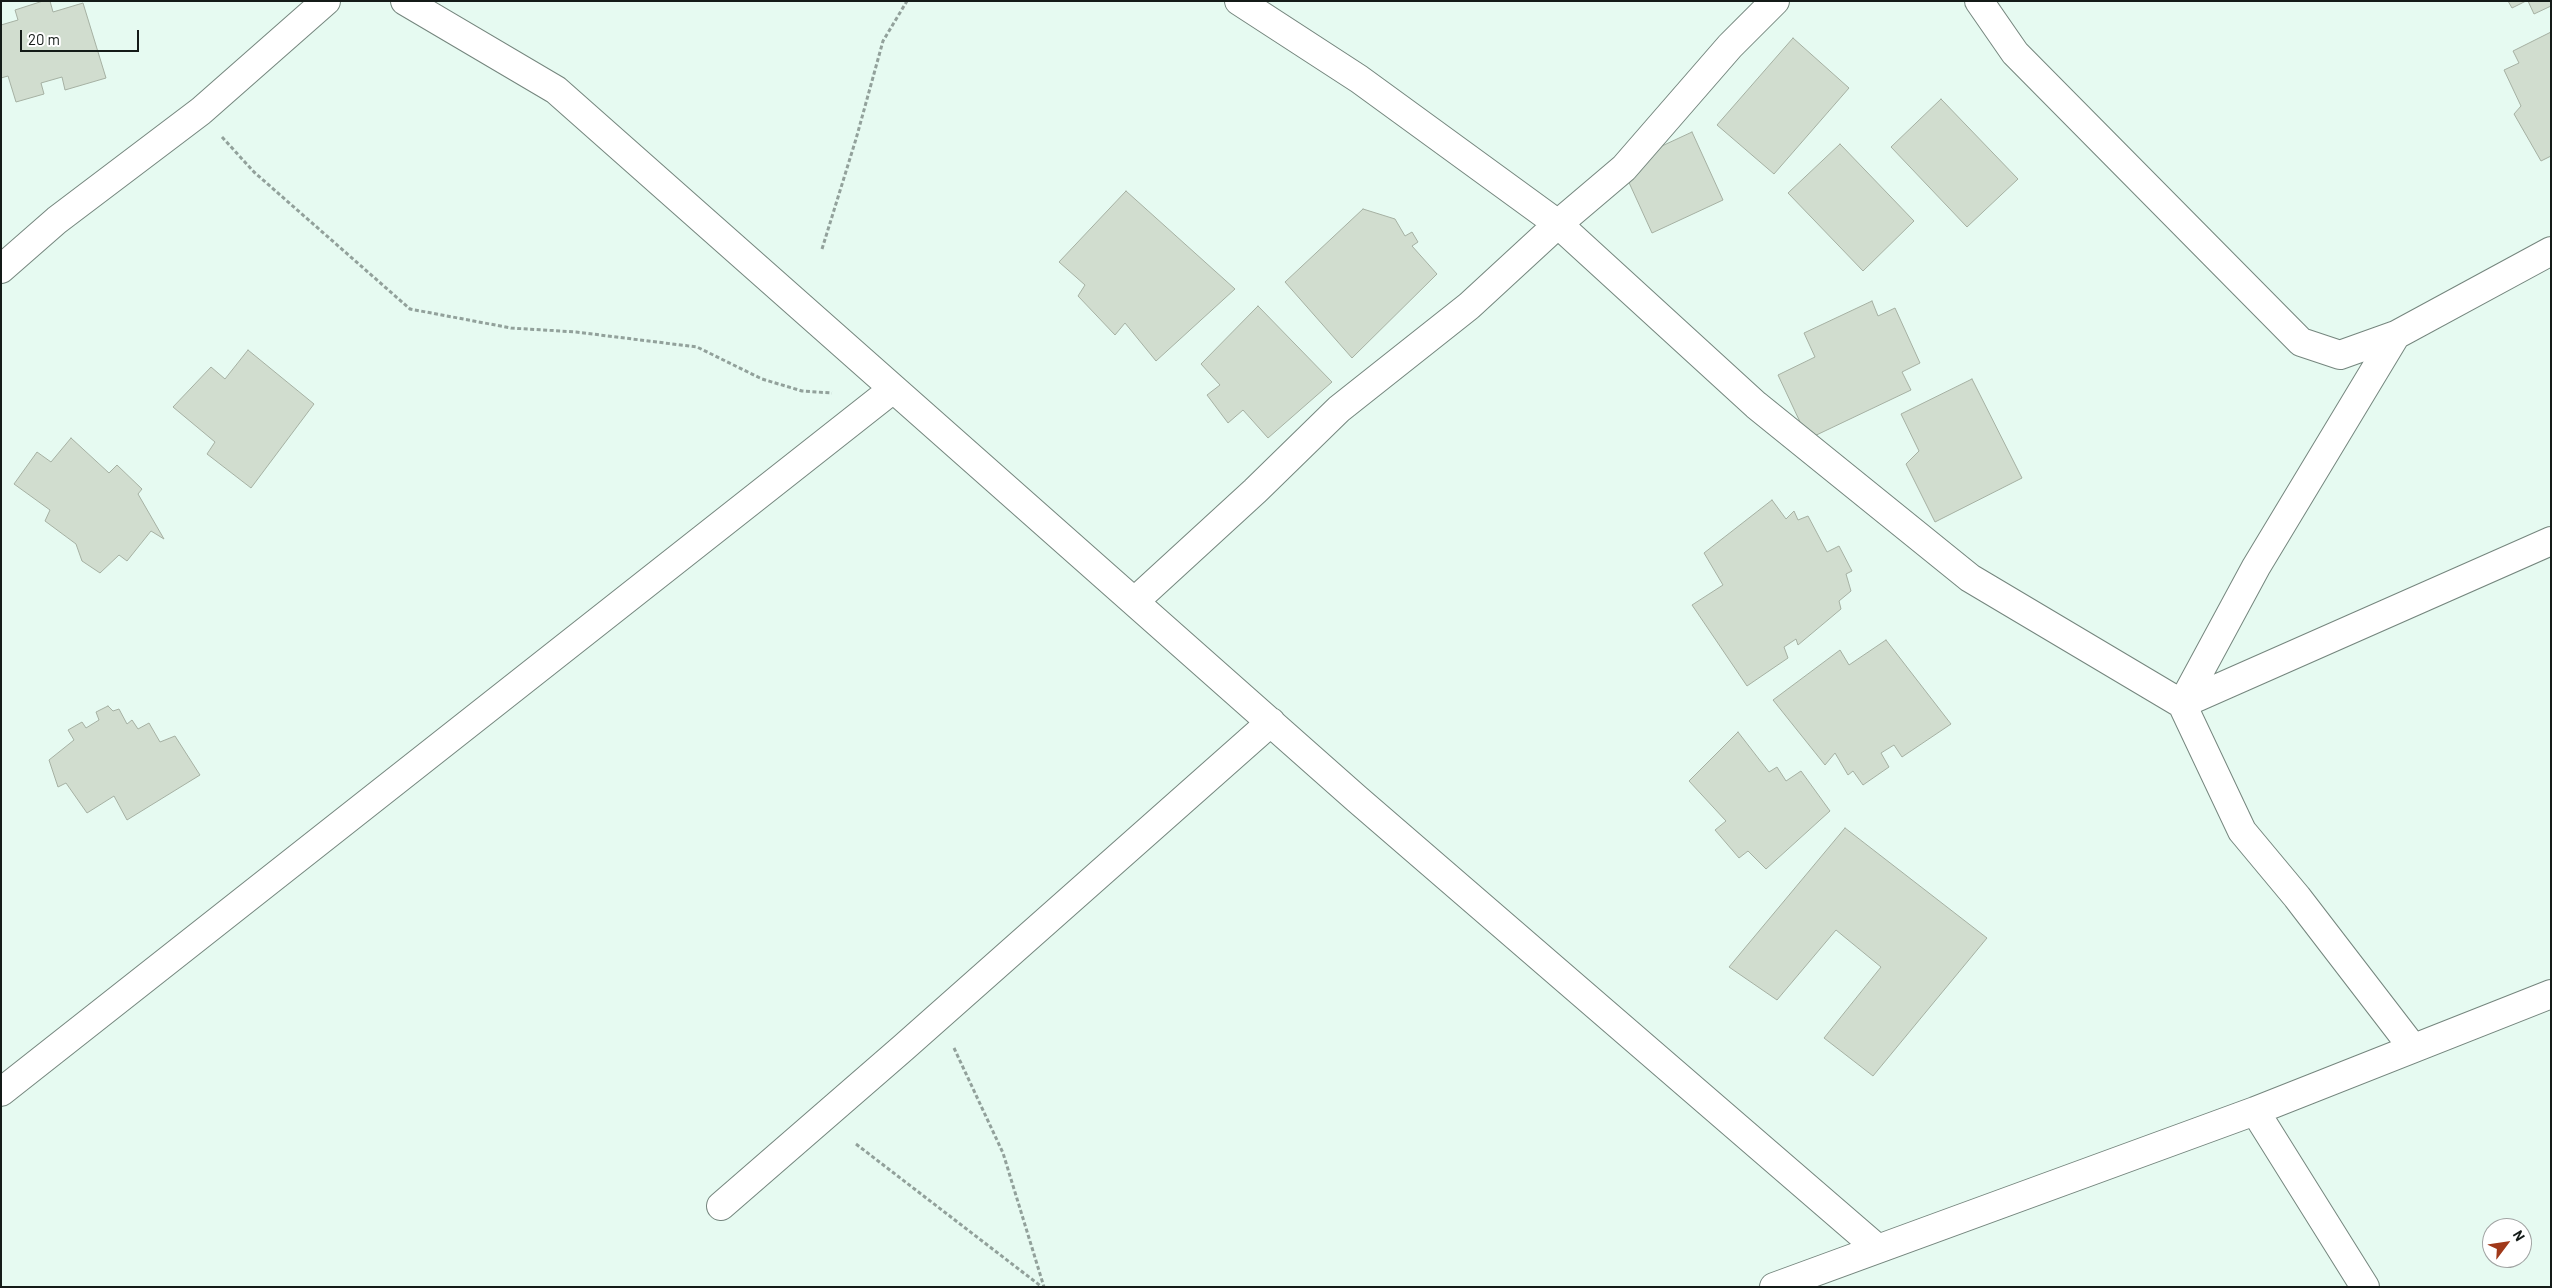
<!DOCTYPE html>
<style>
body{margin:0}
#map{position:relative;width:2552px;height:1288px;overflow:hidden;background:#e6faf1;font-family:Barlow,sans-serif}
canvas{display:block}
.frame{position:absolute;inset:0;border:2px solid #141b18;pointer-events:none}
.north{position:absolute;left:2482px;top:1218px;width:50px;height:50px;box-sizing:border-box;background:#fff;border:1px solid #a1a4a3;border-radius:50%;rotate:59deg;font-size:14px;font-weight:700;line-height:20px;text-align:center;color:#141b18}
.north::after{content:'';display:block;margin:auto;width:18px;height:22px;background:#a0391a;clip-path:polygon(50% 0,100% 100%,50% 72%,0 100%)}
.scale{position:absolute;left:20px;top:30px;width:119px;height:22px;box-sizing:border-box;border:2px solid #141b18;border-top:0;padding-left:6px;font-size:15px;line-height:18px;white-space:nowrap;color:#141b18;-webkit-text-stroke:4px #fff;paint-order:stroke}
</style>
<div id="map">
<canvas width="2552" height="1288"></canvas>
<div class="frame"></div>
<div class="north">N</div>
<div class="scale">20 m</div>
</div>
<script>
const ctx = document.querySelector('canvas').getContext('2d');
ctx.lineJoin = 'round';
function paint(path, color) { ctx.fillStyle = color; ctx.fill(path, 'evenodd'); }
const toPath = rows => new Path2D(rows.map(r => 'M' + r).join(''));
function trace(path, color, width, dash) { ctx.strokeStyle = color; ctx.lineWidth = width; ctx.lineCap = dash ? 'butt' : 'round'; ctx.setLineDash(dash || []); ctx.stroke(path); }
const building = toPath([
 [43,1,50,1,53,12,83,3,106,78,65,90,62,77,41,83,44,94,16,102,8,76,1,78,1,25,18,20,15,10,43,1],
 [2508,1,2526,1,2512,8,2508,1],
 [2528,1,2551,1,2551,6,2534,14,2528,1],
 [2551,32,2551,156,2541,161,2514,114,2521,106,2504,70,2519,63,2513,51,2551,32],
 [1793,38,1849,88,1774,174,1717,125,1793,38],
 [1941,99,2018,179,1967,227,1891,147,1941,99],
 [1692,132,1723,200,1652,233,1621,165,1692,132],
 [1840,144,1914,221,1863,271,1788,193,1840,144],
 [1126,191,1235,289,1156,361,1125,323,1115,335,1078,296,1085,285,1059,262,1126,191],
 [1363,209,1395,219,1405,236,1412,232,1418,242,1412,246,1437,274,1352,358,1285,282,1363,209],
 [1872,301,1878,316,1895,308,1920,363,1902,372,1911,390,1808,439,1778,375,1815,357,1804,333,1872,301],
 [1258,306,1332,382,1268,438,1243,410,1228,423,1207,395,1220,385,1201,364,1258,306],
 [248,350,314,404,251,488,207,454,215,442,173,407,211,367,225,379,248,350],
 [1972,379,2022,478,1935,522,1906,464,1919,451,1901,414,1972,379],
 [71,438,109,473,117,465,142,489,138,494,164,539,151,531,127,561,119,555,100,573,82,561,76,544,45,521,50,510,14,484,37,452,51,462,71,438],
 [1772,500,1786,519,1794,511,1798,520,1808,516,1827,552,1839,546,1852,571,1846,574,1851,591,1839,601,1841,609,1798,645,1796,639,1784,647,1788,658,1747,686,1692,605,1723,585,1704,553,1772,500],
 [1886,640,1951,724,1902,757,1894,745,1881,753,1889,767,1863,785,1853,771,1848,775,1835,753,1825,765,1773,700,1840,650,1849,665,1886,640],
 [108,706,113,711,119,709,127,724,132,720,138,729,149,723,160,742,175,736,200,775,127,820,114,796,87,813,66,783,58,787,49,760,74,740,68,730,82,722,86,728,99,720,96,712,108,706],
 [1738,732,1769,772,1777,767,1786,781,1801,771,1830,811,1766,869,1748,851,1739,858,1715,830,1726,821,1689,781,1738,732],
 [1845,828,1987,938,1873,1076,1824,1038,1881,967,1836,930,1777,1000,1729,967,1845,828]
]);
const path = toPath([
 [222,137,254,172,410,309,511,328,576,332,697,347,762,379,802,391,832,393],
 [822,249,856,139,883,41,907,1],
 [954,1048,1003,1153,1044,1287],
 [856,1144,1042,1287]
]);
const street = toPath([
 [405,1,556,90,1357,799,1877,1248],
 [1239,1,1359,79,1558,224,1756,405,1970,578,2182,704,2551,541],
 [1979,1,2015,53,2301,342,2340,355,2396,335,2551,251],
 [1,269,57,220,201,111,326,1],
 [2396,335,2256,567,2182,704,2242,831,2297,897,2413,1048],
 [1135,601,1255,491,1339,409,1469,306,1558,224,1624,168,1730,46,1775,1],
 [1,1092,893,389],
 [2255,1111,2365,1287],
 [721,1206,903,1048,1271,722],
 [1774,1287,2255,1111,2551,994]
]);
paint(building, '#d1ddcf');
trace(building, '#a5b0a2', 1);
trace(street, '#75867e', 30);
trace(path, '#92a19b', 3, [4, 2.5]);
trace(street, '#fff', 28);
</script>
